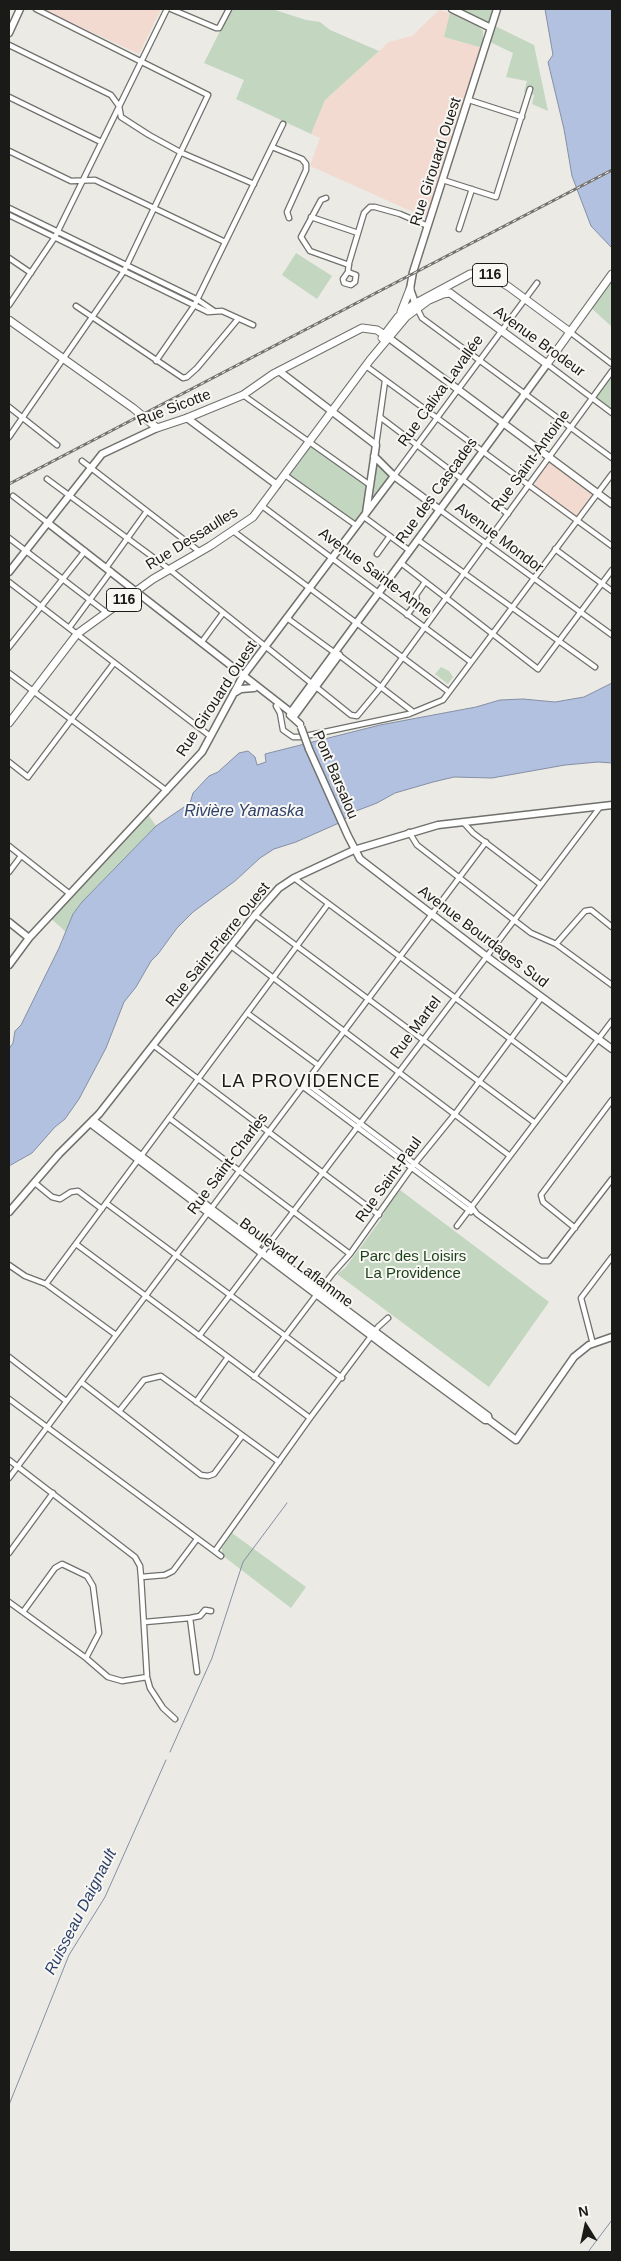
<!DOCTYPE html>
<meta charset="utf-8">
<style>
body{margin:0}
#map{position:relative;width:621px;height:2261px;overflow:hidden;background:#ebeae5;font-family:Arial,sans-serif}
canvas{display:block}
.frame{position:absolute;inset:0;border:10px solid #1a1a18;pointer-events:none}
.north{position:absolute;left:561px;top:2201px;width:50px;height:50px;-webkit-text-stroke:4px #f8f7f3;paint-order:stroke;rotate:350deg;font-size:14px;font-weight:700;line-height:20px;text-align:center;color:#1a1a18}
.north::after{content:'';display:block;margin:auto;width:18px;height:22px;background:#1a1a18;clip-path:polygon(50% 0,100% 100%,50% 72%,0 100%)}
</style>
<div id="map">
<canvas width="621" height="2261"></canvas>
<div class="frame"></div>
<div class="north">N</div>
</div>
<script>
const ctx = document.querySelector('canvas').getContext('2d');
ctx.lineJoin = 'round';
function paint(path, color) { ctx.fillStyle = color; ctx.fill(path, 'evenodd'); }
const toPath = rows => new Path2D(rows.map(r => 'M' + r).join(''));
function trace(path, color, width, dash) { ctx.strokeStyle = color; ctx.lineWidth = width; ctx.lineCap = dash ? 'butt' : 'round'; ctx.setLineDash(dash || []); ctx.stroke(path); }
function label(font, color, halo, rows, align = 'center') {
  ctx.font = font + ' Arial,sans-serif'; ctx.lineWidth = 4; ctx.setLineDash([]); ctx.textBaseline = 'middle'; ctx.strokeStyle = halo; ctx.fillStyle = color; for (const [text, x, y, turn = 0] of rows) {
    ctx.save(); ctx.translate(x, y); ctx.rotate((+turn || 0) * Math.PI / 180); ctx.textAlign = isNaN(turn) ? turn : align; if (halo) ctx.strokeText(text, 0, 0); ctx.fillText(text, 0, 0); ctx.restore();
  }
}
const education = toPath([
 [42,9,161,9,139,54],
 [439,10,450,13,444,37,483,48,429,219,310,166,320,138,311,134,325,100,389,42,412,36],
 [549,457,598,493,576,520,528,486]
]);
const green = toPath([
 [231,9,272,9,306,20,320,22,330,30,379,51,325,100,311,134,236,99,244,80,204,63],
 [459,9,497,9,493,25,534,45,548,111,532,104,534,95,524,92,527,81,506,77,513,53,488,41,492,25],
 [450,13,479,27,483,31,483,48,444,37],
 [296,253,332,276,317,299,282,275],
 [612,271,612,327,588,305],
 [612,369,612,411,592,396],
 [309,442,370,485,366,514,357,526,285,475],
 [375,460,392,476,369,507],
 [441,667,449,671,453,677,448,684,435,674],
 [145,810,156,826,82,902,73,914,66,932,47,915],
 [400,1190,549,1302,489,1387,337,1274,345,1268,382,1218,387,1206],
 [232,1533,306,1587,291,1608,222,1555,222,1548]
]);
const water = toPath([
 [545,9,612,9,612,248,591,226,572,176,564,129,548,62,553,55,545,9],
 [612,683,612,763,598,762,565,765,492,778,454,777,433,782,395,793,377,803,356,811,339,823,296,842,274,849,260,858,235,881,193,912,177,928,158,954,151,961,136,987,124,1002,106,1048,79,1099,65,1119,55,1127,32,1153,9,1166,9,1049,13,1043,15,1031,21,1025,59,948,73,914,82,902,156,826,190,803,193,793,209,776,218,772,239,753,248,751,255,757,257,765,266,762,265,754,380,725,476,707,500,700,523,699,555,702,584,697,612,683]
]);
const stream = toPath([
 [170,1752,212,1658,243,1562,287,1503],
 [9,2105,69,1955,105,1897,166,1760],
 [588,2252,612,2220]
]);
const street = toPath([
 [171,9,216,28,219,28,229,9],
 [9,45,111,95,119,106,121,117,149,135,182,153,254,184],
 [9,97,101,142],
 [469,100,522,117],
 [272,147,302,159,306,164,306,170,287,212,289,218],
 [9,151,71,181,95,180,225,242],
 [443,180,496,197,530,89],
 [326,198,321,200,301,237,310,251,349,265],
 [9,208,198,300,214,311],
 [9,215,208,312,222,311,253,325],
 [311,217,358,233],
 [459,229,472,189],
 [9,258,31,273],
 [348,272,356,275,355,282,351,285,344,283,343,279,348,272,349,263,364,213,370,207,375,207,400,214,428,226],
 [9,305,55,237,167,9],
 [76,306,183,378,187,377,197,368,238,319],
 [417,308,422,318,612,458],
 [570,332,612,364],
 [156,361,194,306,283,124],
 [547,364,612,413],
 [366,366,612,546],
 [243,395,370,485],
 [9,407,57,445],
 [380,417,508,514],
 [9,437,124,271,208,95,36,9],
 [376,445,385,381],
 [82,461,200,552],
 [285,475,357,526],
 [394,476,537,283],
 [47,479,169,569,351,715,357,716,381,687,612,371],
 [13,496,48,523],
 [262,506,471,662],
 [440,510,612,635],
 [364,517,410,551],
 [233,531,449,692],
 [9,538,107,613],
 [418,540,595,667],
 [555,549,612,591],
 [377,554,390,536],
 [401,563,538,669,612,570],
 [106,568,147,511],
 [9,582,210,736],
 [407,615,417,602,416,595,425,582],
 [287,618,335,653],
 [69,628,111,571],
 [201,643,223,613],
 [9,647,85,551],
 [339,655,412,711],
 [9,673,167,791],
 [276,706,280,713,283,730,293,737,301,737,409,714,443,700,612,474],
 [9,762,28,777,114,663],
 [463,822,473,833,540,884],
 [409,832,417,845,514,920,531,933,556,944,612,985],
 [9,846,70,894],
 [9,872,21,856],
 [294,878,567,1081],
 [255,915,535,1123],
 [556,944,585,911,591,910,612,927],
 [231,946,510,1156],
 [247,1013,318,1065],
 [153,1045,379,1215],
 [305,1082,471,1206,477,1214,541,1261,549,1261,612,1179],
 [302,1086,471,1212],
 [169,1118,350,1254],
 [35,1183,52,1197,60,1199,71,1192,78,1191,102,1209],
 [106,1203,342,1378],
 [457,1226,612,1021],
 [575,1228,543,1202,541,1195,612,1100],
 [76,1244,310,1418],
 [9,1265,25,1276,46,1284,116,1335],
 [46,1284,328,904],
 [199,1336,600,807],
 [593,1344,581,1298,612,1257],
 [9,1357,66,1401],
 [254,1377,333,1273,350,1254,412,1167,455,1114,542,997],
 [81,1382,201,1475,208,1476,214,1474,242,1436],
 [9,1399,221,1556],
 [196,1402,228,1357],
 [120,1410,144,1380,161,1376,279,1462],
 [9,1460,135,1557,140,1566,141,1577,147,1677,150,1688,163,1708,175,1719],
 [9,1478,486,842],
 [215,1551,310,1418,378,1327,388,1318],
 [9,1553,53,1493],
 [141,1577,165,1575,173,1571,197,1539],
 [9,1602,86,1658,108,1677,122,1681,147,1677],
 [23,1612,55,1568,62,1564,87,1576,93,1586,99,1633,86,1658],
 [190,1618,200,1616,205,1610,211,1611],
 [145,1622,190,1618,197,1672]
]);
const secondary = toPath([
 [452,9,491,28],
 [9,33,20,9],
 [417,308,410,289,413,272,497,9],
 [389,338,612,504],
 [279,371,376,445,366,513],
 [187,418,277,485],
 [374,456,394,476,440,510],
 [48,523,293,714],
 [9,572,102,454,157,428],
 [335,653,339,655,295,715,292,716,291,712,547,364],
 [236,692,241,689,254,688],
 [290,715,300,724],
 [309,749,348,836,360,859,486,956,612,1049],
 [9,922,29,938],
 [9,965,29,938,202,752,243,676,394,476],
 [93,1120,258,1244],
 [90,1123,386,1347,485,1420,489,1420,516,1440,574,1357,589,1345,612,1337],
 [9,1212,59,1154,99,1114,255,915,279,888,294,878,354,850,438,825,612,805],
 [270,1253,488,1416,489,1420]
]);
const primary = toPath([
 [450,293,547,364,612,274],
 [401,312,410,289],
 [9,320,133,408,157,428,187,418,243,395,273,374,362,328,377,330,389,338],
 [382,338,398,317,414,304,470,274,480,273,490,275,509,287,570,332],
 [9,723,77,634,153,579,210,546,253,517,370,360,406,317,429,300,443,294,450,293]
]);
const rail = toPath([
 [9,484,612,170]
]);
const secondaryBridge = toPath([
 [301,727,309,749]
]);
const shields = [
 [490,275,35],
 [124,600,35]
];
const shieldNames = [
 ["116",490,275],
 ["116",124,600]
];
const streetNames = [
 ["Rue Girouard Ouest",436,162,-72],
 ["Avenue Brodeur",539,342,36],
 ["Rue Calixa Lavallée",441,391,-54],
 ["Rue Sicotte",174,408,-21],
 ["Rue Saint-Antoine",531,461,-54],
 ["Rue des Cascades",437,491,-54],
 ["Avenue Mondor",499,538,37],
 ["Rue Dessaulles",192,539,-32],
 ["Avenue Sainte-Anne",375,573,37],
 ["Rue Girouard Ouest",217,699,-57],
 ["Pont Barsalou",335,775,67],
 ["Avenue Bourdages Sud",483,937,37],
 ["Rue Saint-Pierre Ouest",218,945,-51],
 ["Rue Martel",416,1028,-53],
 ["Rue Saint-Charles",228,1164,-53],
 ["Rue Saint-Paul",389,1180,-54],
 ["Boulevard Laflamme",296,1263,37]
];
const parkNames = [
 ["Parc des Loisirs",413,1257],
 ["La Providence",413,1274]
];
const waterNames = [
 ["Rivière Yamaska",244,812],
 ["Ruisseau Daignault",81,1912,-63]
];
const quarterNames = [
 ["LA PROVIDENCE",301,1082]
];
paint(education, '#f2dad0');
paint(green, '#c2d6c0');
paint(water, '#b2c1e0');
trace(water, '#848fa4', 1);
trace(stream, '#848fa4', 1);
trace(street, '#70706c', 7);
trace(secondary, '#70706c', 9);
trace(primary, '#70706c', 9);
trace(street, '#fff', 4.5);
trace(secondary, '#fff', 6);
trace(primary, '#fff', 7);
trace(rail, '#73726f', 3);
trace(rail, '#f8f7f3', 1, [4]);
trace(secondaryBridge, '#70706c', 9, []);
trace(secondaryBridge, '#fff', 6);
for (const [x, y, w] of shields) { const box = new Path2D(); box.roundRect(x - w / 2, y - 11.5, w, 23, 4); ctx.fillStyle = '#f8f7f3'; ctx.fill(box); trace(box, '#1a1a18', 1); }
label('bold 14px', '#1a1a18', null, shieldNames);
label('15px', '#1a1a18', '#f8f7f3', streetNames);
label('15px', '#1a3f19', '#f8f7f3', parkNames);
label('italic 16px', '#2c406a', '#f8f7f3', waterNames);
ctx.letterSpacing = '1px';
label('18px', '#1a1a18', '#f8f7f3', quarterNames);
ctx.letterSpacing = '0px';
</script>
